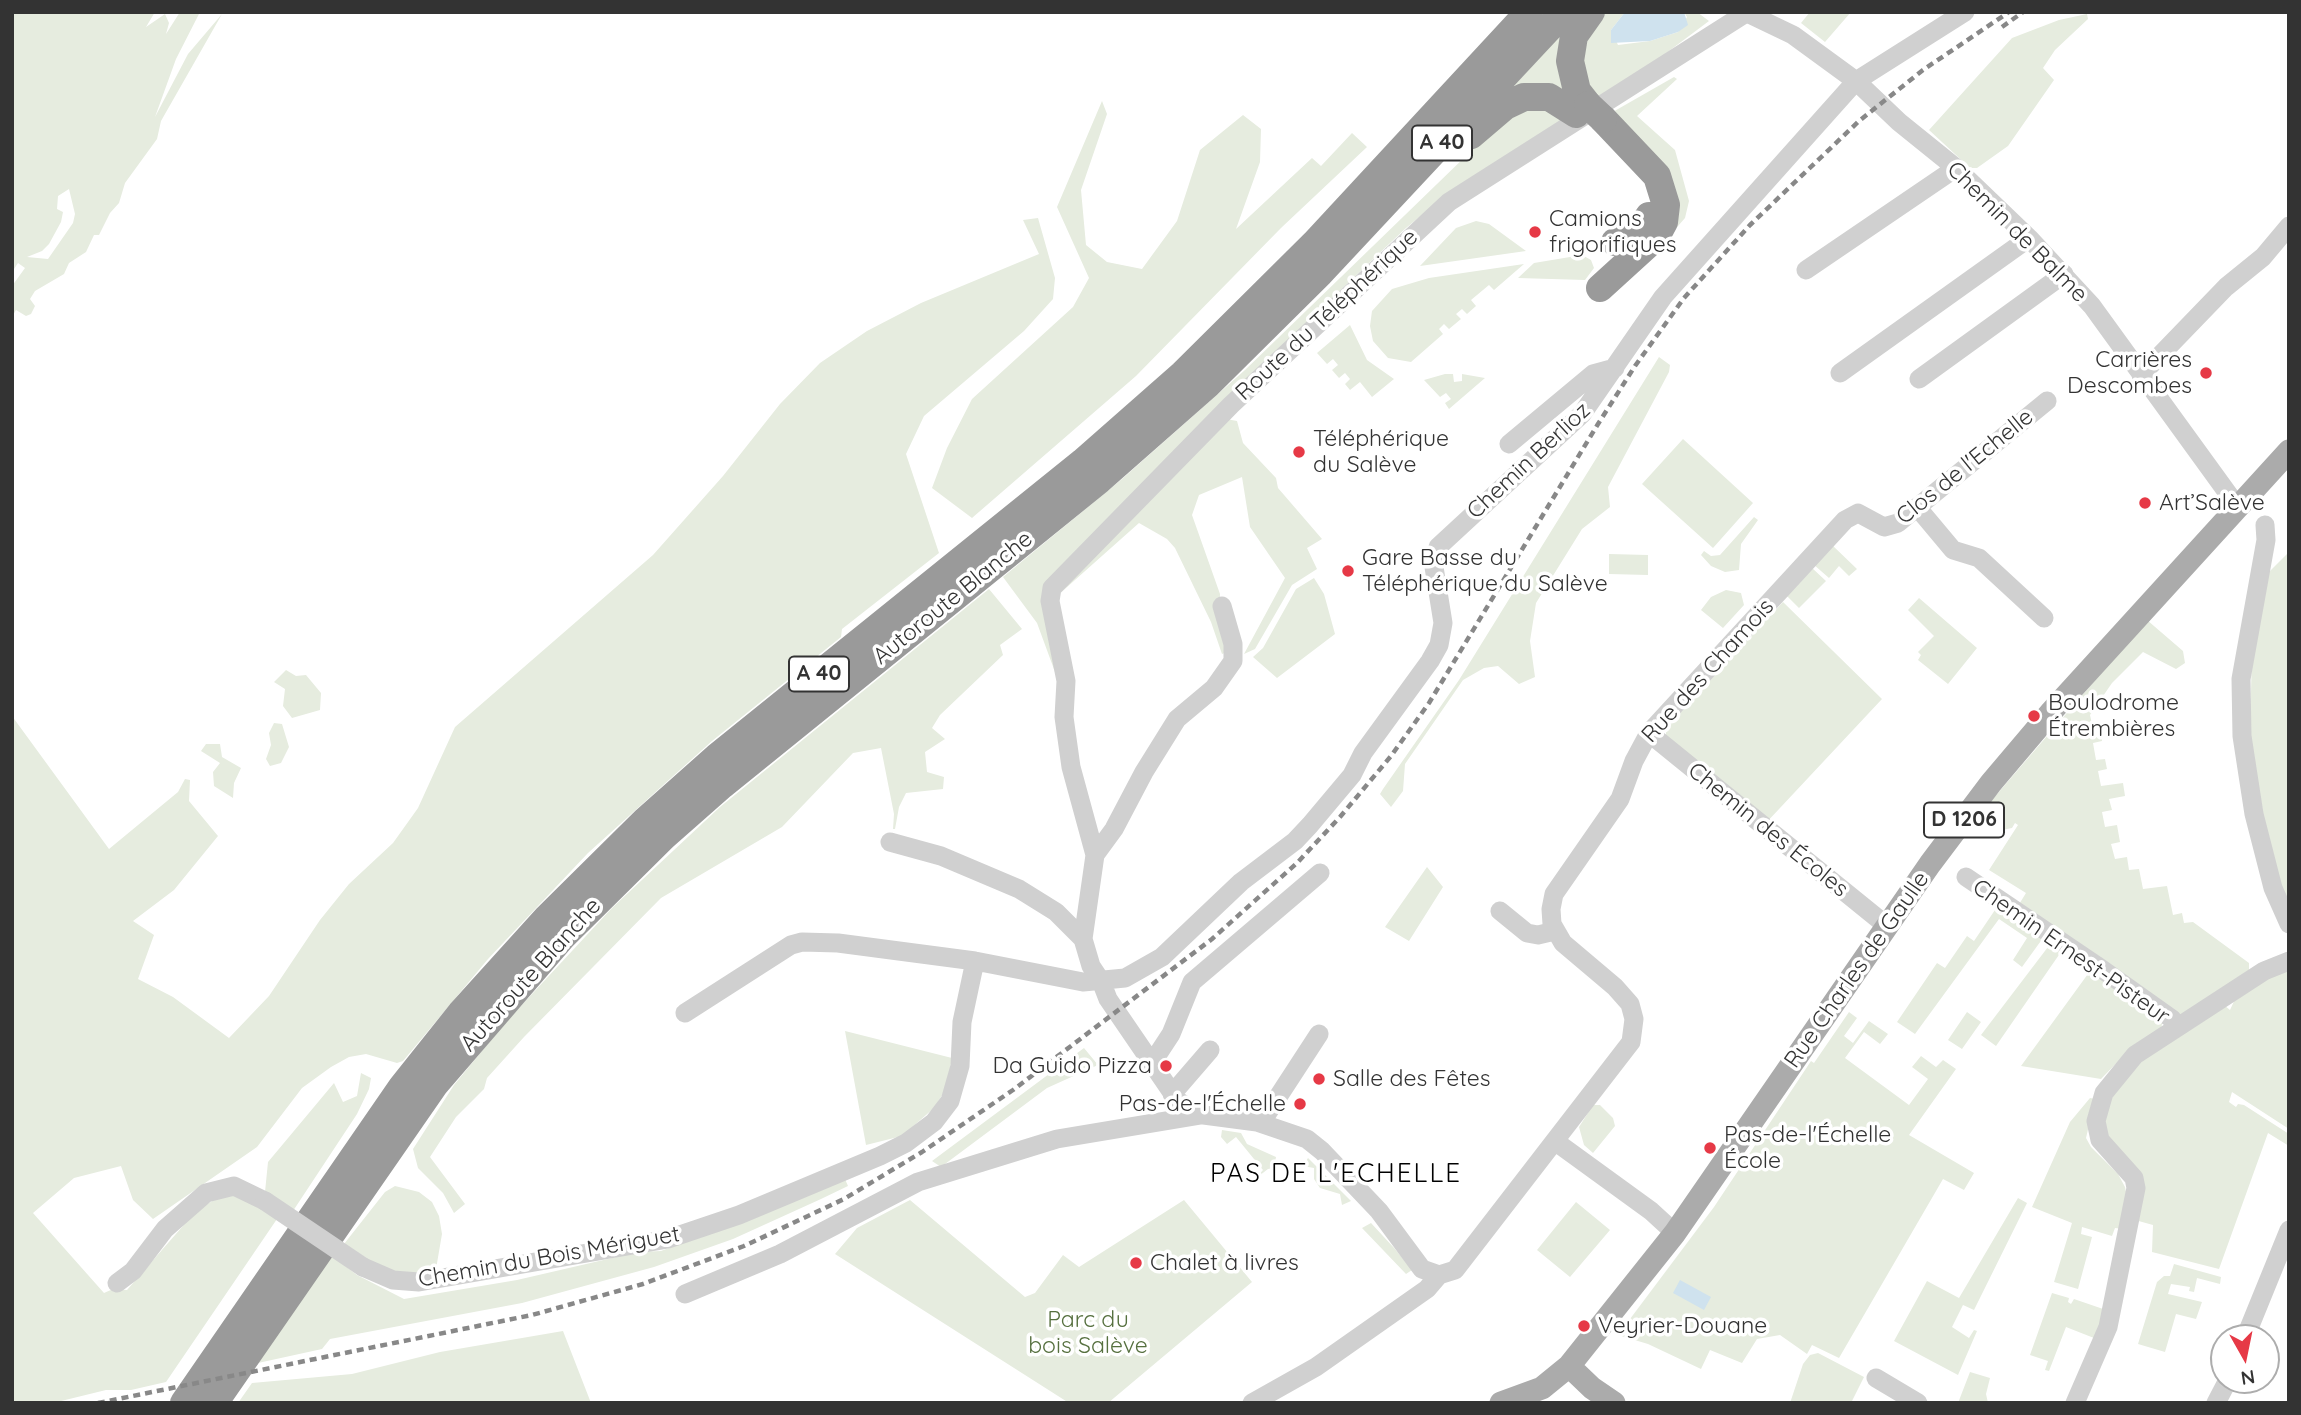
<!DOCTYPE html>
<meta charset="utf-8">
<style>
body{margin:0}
#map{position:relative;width:2301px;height:1415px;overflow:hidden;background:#fff;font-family:Quicksand,sans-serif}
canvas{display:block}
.frame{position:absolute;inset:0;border:14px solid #333;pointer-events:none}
.north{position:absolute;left:2210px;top:1324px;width:70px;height:70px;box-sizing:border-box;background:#fff;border:2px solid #adadad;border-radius:50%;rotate:171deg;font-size:19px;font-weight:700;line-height:28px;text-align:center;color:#333}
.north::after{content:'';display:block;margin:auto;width:24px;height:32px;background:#e63946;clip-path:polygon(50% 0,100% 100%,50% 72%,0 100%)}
</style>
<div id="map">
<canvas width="2301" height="1415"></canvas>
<div class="frame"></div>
<div class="north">N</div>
</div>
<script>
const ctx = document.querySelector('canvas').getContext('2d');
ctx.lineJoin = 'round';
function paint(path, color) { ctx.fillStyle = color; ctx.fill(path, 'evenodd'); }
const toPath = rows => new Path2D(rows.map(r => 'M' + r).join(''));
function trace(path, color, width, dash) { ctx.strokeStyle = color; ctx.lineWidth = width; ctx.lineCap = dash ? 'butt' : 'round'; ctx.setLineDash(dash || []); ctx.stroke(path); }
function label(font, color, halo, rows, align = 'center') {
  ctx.font = font + ' Quicksand,sans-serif'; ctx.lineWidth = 7; ctx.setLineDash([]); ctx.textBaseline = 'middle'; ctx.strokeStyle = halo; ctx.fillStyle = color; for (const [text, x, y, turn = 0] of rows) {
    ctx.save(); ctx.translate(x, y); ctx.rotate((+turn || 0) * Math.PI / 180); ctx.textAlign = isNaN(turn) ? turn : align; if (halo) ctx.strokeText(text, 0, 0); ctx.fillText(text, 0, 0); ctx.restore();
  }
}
const green = toPath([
 [12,12,155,12,146,27,165,14,169,23,166,34,180,12,200,12,176,59,155,117,188,54,222,14,161,121,157,139,125,183,119,203,110,213,99,235,94,235,86,252,69,263,64,274,35,291,30,299,35,306,31,314,26,316,16,310,12,317,12,286,25,268,18,263,12,272],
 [69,189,75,214,73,223,48,259,27,257,42,251,49,244,61,222,63,212,57,209,58,196],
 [1582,12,1574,99,1495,106],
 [1604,12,1625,12,1611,30,1618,45,1650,41,1678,32,1687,17,1684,12,1697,12,1709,21,1657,60,1595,99,1586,85,1582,61,1589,34],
 [1810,12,1851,12,1825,42,1801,23],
 [2087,14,2088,19,2055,50,2043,68,2054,80,2008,146,1977,168,1970,168,1929,130,2012,38,2059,20],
 [1674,77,1677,79,1637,116,1675,150,1689,201,1685,218,1665,241,1673,225,1611,113],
 [1102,101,1107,114,1081,190,1086,245,1107,262,1142,269,1177,221,1200,150,1243,115,1261,129,1260,162,1236,229,1312,158,1321,166,1352,133,1367,147,1281,228,1136,376,972,518,932,488,947,448,972,399,1073,307,1089,278,1057,207],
 [1549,109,1567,118,1435,204,1406,228,1311,318,1048,583,1055,672,1037,623,1003,577,1122,479,1245,370,1501,122,1521,111],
 [1038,218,1055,278,1053,299,1024,331,924,416,906,454,939,553,842,629,841,637,712,741,588,853,488,959,403,1061,397,1063,366,1054,349,1057,331,1067,302,1088,257,1147,153,1219,133,1200,121,1166,74,1178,33,1213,104,1293,113,1289,127,1290,196,1211,222,1195,239,1196,277,1219,166,1382,131,1390,106,1390,53,1403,12,1403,12,716,109,849,178,792,185,779,190,780,189,801,218,836,174,890,133,921,154,935,138,979,173,997,229,1038,269,996,320,920,349,884,393,843,418,808,455,727,653,555,723,476,780,404,820,363,867,331,921,303,1039,254,1023,220],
 [1476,221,1489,224,1526,251,1420,266,1456,228],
 [1582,255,1591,260,1594,268,1585,280,1518,278,1534,263],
 [1524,264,1494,290,1489,285,1471,300,1476,306,1467,314,1462,309,1456,314,1461,319,1449,329,1444,324,1439,329,1443,334,1411,362,1388,358,1373,341,1370,326,1372,311,1392,289,1429,278],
 [1350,325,1367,360,1394,379,1372,397,1360,382,1350,390,1345,384,1350,379,1345,373,1339,378,1332,370,1338,365,1333,359,1327,364,1317,353],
 [1659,357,1670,365,1669,372,1608,487,1610,507,1582,529,1536,603,1530,641,1535,677,1519,684,1498,666,1484,668,1463,680,1405,764,1403,791,1391,807,1380,794,1383,789,1459,680],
 [1445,374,1453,374,1454,382,1462,381,1462,374,1485,378,1449,409,1445,403,1451,399,1446,393,1440,397,1424,380],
 [1226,419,1237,421,1243,443,1276,478,1278,488,1322,539,1307,548,1317,569,1292,585,1255,649,1244,654,1285,578,1250,527,1242,477,1199,495,1192,515,1220,594,1219,618,1227,652,1222,654,1211,622,1175,548,1167,539,1139,523,1057,596],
 [1683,439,1753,503,1713,548,1642,484],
 [1754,517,1758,520,1741,544,1739,570,1725,572,1711,566,1701,555,1704,551,1711,556,1720,555],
 [1831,544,1857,569,1849,576,1839,566,1829,578,1813,564],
 [2289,552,2289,905,2281,889,2266,831,2250,734,2252,650,2266,575],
 [1609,554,1648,555,1648,575,1609,574],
 [1811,567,1826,581,1799,608,1785,594],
 [1314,578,1324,594,1335,634,1277,678,1253,657,1263,648,1296,589],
 [989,589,1022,629,1000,645,1003,655,940,715,932,728,945,739,925,752,927,772,944,777,943,789,906,793,899,807,895,829,893,829,894,814,881,748,853,753,782,827,661,898,524,1037,487,1078,484,1089,456,1117,430,1157,465,1204,454,1213,443,1193,418,1168,413,1149,454,1085,505,1023,612,908,720,807],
 [1726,590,1741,593,1744,605,1723,628,1701,610,1711,597],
 [1919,598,1977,648,1948,684,1918,660,1921,655,1918,652,1934,636,1908,610],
 [1783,602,1882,699,1765,824,1666,739,1666,728],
 [2147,620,2183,651,2185,663,2176,669,2143,652,2112,683,2090,715,2094,733,2101,732,2102,741,2093,743,2096,760,2105,759,2107,769,2098,771,2101,786,2123,783,2125,796,2109,799,2112,810,2102,812,2105,827,2117,825,2120,842,2111,844,2115,859,2127,857,2129,870,2139,869,2143,889,2167,886,2173,915,2182,913,2184,923,2193,922,2249,963,2249,971,2181,1015,2018,906,2026,893,1989,870,2018,825,2015,823,2012,828,2002,830,1979,815],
 [286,670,296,676,306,675,321,693,320,710,292,718,283,706,285,689,274,682],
 [274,723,282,724,289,747,281,763,270,766,266,759,271,745,269,733],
 [206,744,220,744,222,757,241,768,234,783,233,798,214,786,213,772,220,763,201,751],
 [1427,867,1443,887,1409,941,1385,927],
 [1997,907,2043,938,2022,967,2013,960,2027,938,1999,919,1915,1034,1897,1022,1937,963,1945,968,1967,936,1974,941],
 [2051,943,2063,949,1996,1046,1981,1035],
 [2093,967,2163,1019,2161,1029,2135,1044,2101,1079,2021,1066],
 [2289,969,2289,1129,2232,1092,2229,1102,2236,1107,2238,1104,2244,1105,2289,1134,2289,1146,2268,1133,2219,1269,2152,1252,2153,1225,2135,1220,2142,1180,2103,1129,2105,1108,2128,1066,2224,1005,2230,1010,2236,997,2264,979],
 [1849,1012,1857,1018,1844,1036,1853,1043,1869,1021,1888,1034,1880,1044,1864,1032,1845,1058,1909,1105,1928,1079,1912,1067,1921,1056,1936,1067,1943,1060,1956,1069,1909,1135,1974,1173,1964,1190,1943,1179,1839,1358,1812,1345,1807,1354,1780,1335,1757,1339,1742,1363,1710,1350,1701,1369,1648,1344,1618,1335,1714,1207,1811,1061,1814,1063],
 [1967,1012,1981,1022,1962,1049,1948,1040],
 [845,1031,952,1058,946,1089,934,1108,902,1136,866,1145],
 [1084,1048,1098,1065,1047,1088,941,1167,932,1161],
 [361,1073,371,1078,369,1089,357,1114,293,1211,265,1192,268,1162,334,1083,343,1102,357,1096],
 [2090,1098,2095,1099,2086,1138,2091,1147,2118,1174,2125,1187,2128,1201,2123,1229,2115,1228,2112,1236,2082,1227,2081,1234,2092,1237,2078,1289,2054,1282,2072,1223,2032,1207,2070,1122],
 [1593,1105,1600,1105,1613,1118,1615,1126,1593,1153,1584,1145,1579,1127],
 [1222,1130,1241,1133,1247,1144,1276,1157,1274,1168,1268,1169,1255,1179,1263,1170,1236,1137,1227,1144,1221,1137],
 [1308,1158,1351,1201,1342,1205,1340,1194,1320,1188,1314,1179,1314,1168,1303,1166],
 [845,1179,848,1186,821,1199,733,1239,654,1267,522,1303,330,1339,322,1349,258,1363,331,1255,357,1275,404,1299,517,1280,638,1252,661,1251],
 [395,1186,419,1192,432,1202,439,1216,442,1234,436,1269,423,1274,390,1273,344,1244,385,1192],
 [2018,1198,2027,1203,1974,1310,1963,1305,1952,1327,1969,1338,1974,1330,1977,1331,1958,1375,1894,1341,1927,1281,1959,1298],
 [910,1200,1025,1297,1035,1293,1063,1255,1079,1267,1184,1200,1252,1282,1108,1403,1069,1403,835,1254,857,1228],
 [1576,1202,1610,1230,1570,1277,1537,1250],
 [1371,1223,1395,1249,1412,1270,1406,1274,1362,1228],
 [2174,1264,2221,1277,2220,1284,2197,1278,2194,1292,2189,1291,2190,1287,2171,1284,2168,1294,2202,1302,2196,1319,2176,1314,2165,1352,2138,1344,2157,1282,2164,1276,2170,1276],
 [2052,1293,2069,1298,2068,1302,2071,1304,2074,1299,2106,1310,2099,1340,2066,1327,2049,1371,2045,1370,2048,1361,2030,1355],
 [563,1331,591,1403,238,1403,252,1383,352,1374,440,1352],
 [1818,1353,1864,1377,1851,1403,1790,1403,1803,1364,1810,1355],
 [1970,1372,1990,1378,1986,1394,1988,1403,1958,1403]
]);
const water = toPath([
 [1625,12,1684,12,1688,25,1678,32,1650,41,1611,43,1611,30],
 [1680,1280,1711,1297,1704,1310,1673,1293]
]);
const minor = toPath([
 [1745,12,1793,35,1856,81,1899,122,1956,168,2029,238,2092,306,2237,506],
 [1746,13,1449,202,1231,405,1052,588,1050,601,1066,681,1064,717,1071,767,1095,855,1083,939,1091,966,1101,981,1108,999,1177,1100,1196,1114,1257,1122,1307,1139,1322,1151,1379,1211,1422,1269,1439,1275,1455,1270,1631,1042,1634,1019,1630,1004,1615,987,1563,943,1552,924,1551,909,1554,894,1620,799,1634,761,1649,733,1845,520,1858,513,1884,527,1898,523,2047,401],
 [1806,270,1956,168],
 [1840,373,2029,238],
 [2141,375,2226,287,2263,257,2289,226],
 [1919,379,2064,274],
 [1509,444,1593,374,1615,368],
 [1917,507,1953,550,1979,558,2044,618],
 [2265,525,2266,540,2241,679,2242,736,2254,814,2273,888,2289,924],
 [1649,733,1887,926],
 [890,842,941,856,1019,889,1056,912,1083,939],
 [1095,855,1114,829,1144,772,1177,719,1214,688,1233,661,1233,644,1222,606],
 [1966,877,2096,965,2172,1019,2177,1026],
 [1500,911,1527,933,1538,935,1555,931],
 [685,1013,791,945,802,942,838,943,975,961,1083,982,1125,978,1162,957,1241,882,1295,841,1310,825,1352,775,1363,753,1430,661,1439,645,1443,623,1434,567,1438,547,1582,414,1663,297,1856,81,1965,12],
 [1152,1063,1171,1034,1192,982,1320,873],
 [1172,1094,1210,1050],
 [1261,1123,1319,1034],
 [1556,1142,1651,1211,1675,1233],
 [363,1267,393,1280,419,1282,668,1239,739,1215,880,1156,906,1143,934,1122,950,1101,960,1066,962,1022,975,961],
 [117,1283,133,1271,165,1229,206,1193,234,1186,265,1201],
 [685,1294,780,1254,918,1182,1057,1139,1201,1115],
 [2245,1338,2289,1230],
 [1876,1378,1918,1403],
 [1252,1403,1316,1367,1427,1289,1439,1275],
 [2075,1403,2108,1327,2136,1188,2134,1178,2100,1140,2096,1121,2104,1093,2135,1055,2264,971,2289,961],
 [2216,1403,2228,1380]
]);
const major = toPath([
 [1569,1366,1592,1388,1614,1403],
 [1501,1403,1542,1388,1569,1366,1675,1233,1930,864,1991,783,2052,711,2289,451]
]);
const highway = toPath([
 [1588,105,1577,91,1570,61,1574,36,1591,12],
 [1471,135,1505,106,1524,97,1549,97,1576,114],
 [1615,242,1637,234,1649,216],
 [1600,288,1656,237,1664,222,1666,205,1657,176,1603,119],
 [184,1403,402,1087,461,1013,547,918,645,821,717,757,1083,462,1183,374,1315,243,1529,12],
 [214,1403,435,1084,562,937,663,837,722,785,1099,480,1207,385,1320,273,1564,12]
]);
const rail = toPath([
 [2002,27,2023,12],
 [98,1403,532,1315,643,1284,744,1246,844,1199,922,1152,1013,1090,1212,939,1297,863,1340,817,1391,756,1429,703,1598,424,1635,366,1684,298,1750,225,1859,121,1923,70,2009,12]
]);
const minorBridge = toPath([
 [265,1201,363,1267]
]);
const highwayBridge = toPath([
 [1588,105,1603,119]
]);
const markers = [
 [1535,232,7,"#e63946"],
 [2206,373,7,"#e63946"],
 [1299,452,7,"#e63946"],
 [2145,503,7,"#e63946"],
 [1348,571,7,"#e63946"],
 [2034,716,7,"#e63946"],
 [1166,1066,7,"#e63946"],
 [1319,1079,7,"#e63946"],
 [1300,1104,7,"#e63946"],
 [1710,1148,7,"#e63946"],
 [1136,1263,7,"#e63946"],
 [1584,1326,7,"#e63946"]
];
const shields = [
 [1442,143,60],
 [819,674,60],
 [1964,820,80]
];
const shieldNames = [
 ["A 40",1442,143],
 ["A 40",819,674],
 ["D 1206",1964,820]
];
const poiNames = [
 ["Camions",1549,219],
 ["frigorifiques",1549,245],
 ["Carrières",2192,360,"right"],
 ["Descombes",2192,386,"right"],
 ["Téléphérique",1313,439],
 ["du Salève",1313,465],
 ["Art’Salève",2159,503],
 ["Gare Basse du",1362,558],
 ["Téléphérique du Salève",1362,584],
 ["Boulodrome",2048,703],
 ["Étrembières",2048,729],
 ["Da Guido Pizza",1152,1066,"right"],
 ["Salle des Fêtes",1333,1079],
 ["Pas-de-l'Échelle",1286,1104,"right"],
 ["Pas-de-l'Échelle",1724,1135],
 ["École",1724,1161],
 ["Chalet à livres",1150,1263],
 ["Veyrier-Douane",1598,1326]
];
const streetNames = [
 ["Chemin de Balme",2017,232,45],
 ["Route du Téléphérique",1327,315,-43],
 ["Chemin Berlioz",1529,461,-43],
 ["Clos de l'Echelle",1965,467,-39],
 ["Autoroute Blanche",953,598,-39],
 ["Rue des Chamois",1708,671,-48],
 ["Chemin des Écoles",1768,830,39],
 ["Chemin Ernest-Pisteur",2071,952,35],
 ["Rue Charles de Gaulle",1857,970,-55],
 ["Autoroute Blanche",531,975,-48],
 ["Chemin du Bois Mériguet",549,1257,-10]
];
const parkNames = [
 ["Parc du",1088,1320],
 ["bois Salève",1088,1346]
];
const quarterNames = [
 ["PAS DE L'ECHELLE",1336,1174]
];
paint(green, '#e6ecdf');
paint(water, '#cfe2ee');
trace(minor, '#d0d0d0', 19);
trace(major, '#ababab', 23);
trace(highway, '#9a9a9a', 28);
trace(rail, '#888', 4.5, [7, 5]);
trace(minorBridge, '#d0d0d0', 19);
trace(highwayBridge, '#9a9a9a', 28);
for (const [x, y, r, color] of markers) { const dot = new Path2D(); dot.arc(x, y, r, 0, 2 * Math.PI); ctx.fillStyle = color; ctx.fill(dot); trace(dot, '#fff', 2.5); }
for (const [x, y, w] of shields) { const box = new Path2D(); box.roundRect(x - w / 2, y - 17.5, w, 35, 5); ctx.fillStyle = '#fff'; ctx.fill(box); trace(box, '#333', 2); }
label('bold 21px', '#333', null, shieldNames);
label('23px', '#333', '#fff', poiNames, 'left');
label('23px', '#333', '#fff', streetNames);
label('23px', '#56703f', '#fff', parkNames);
ctx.letterSpacing = '2px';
label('26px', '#000', '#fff', quarterNames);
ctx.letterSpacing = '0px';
</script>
